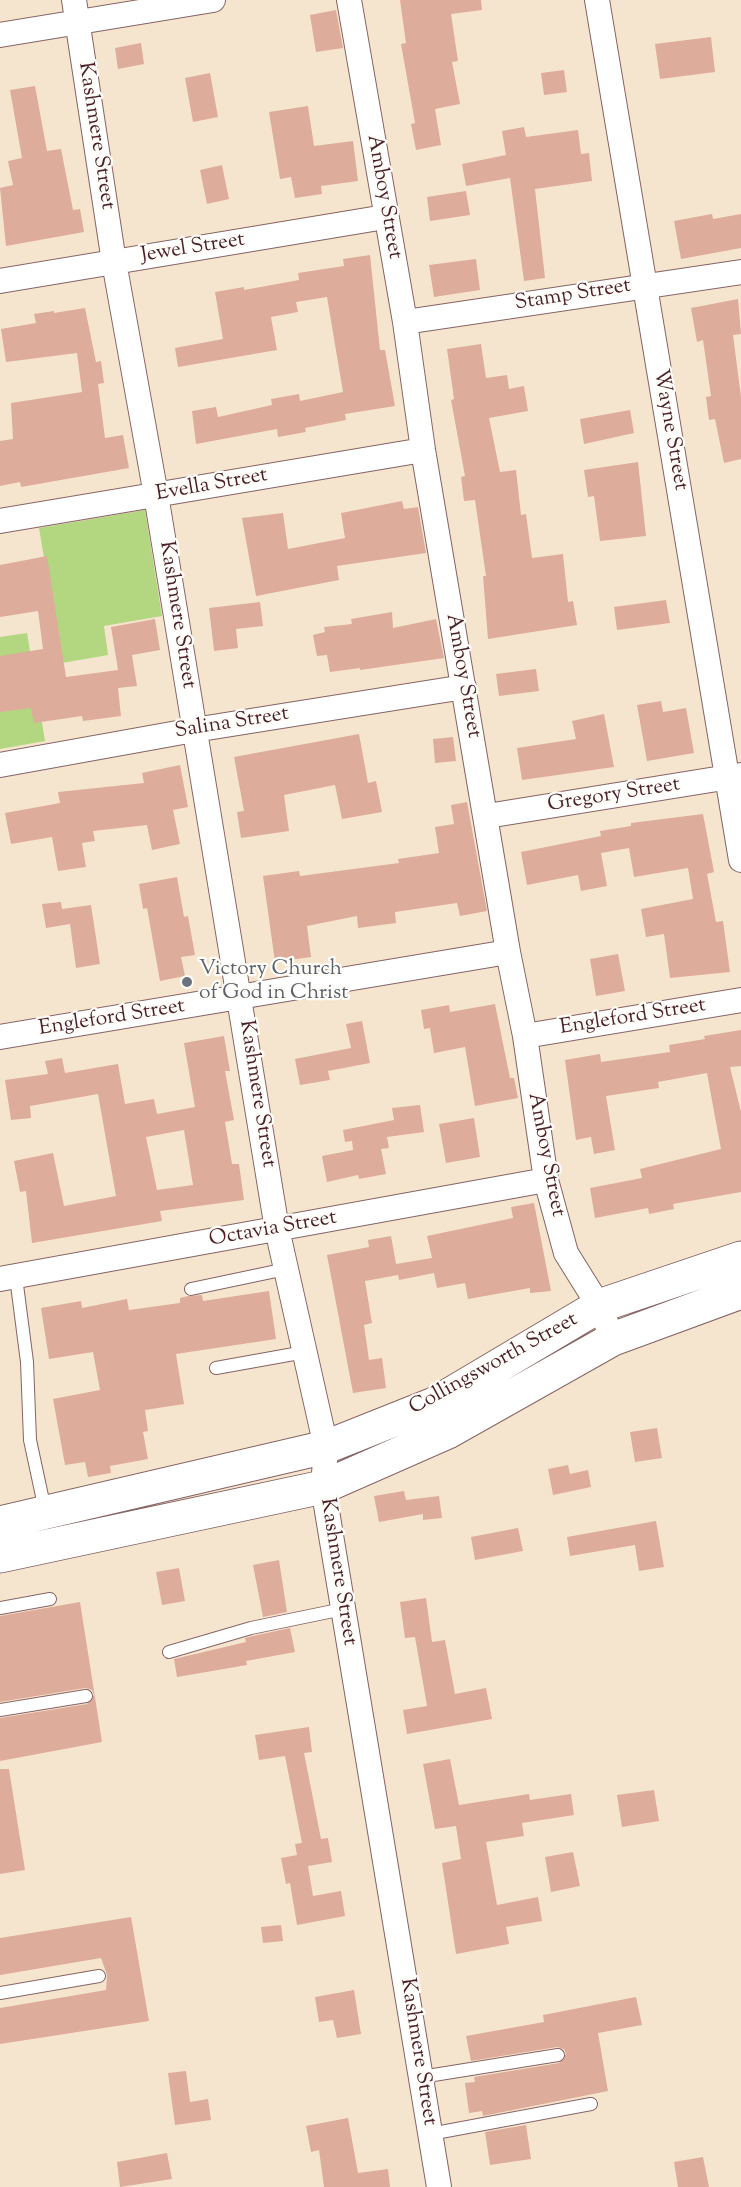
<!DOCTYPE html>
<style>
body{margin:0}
canvas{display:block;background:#f6e5ce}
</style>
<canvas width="741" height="2187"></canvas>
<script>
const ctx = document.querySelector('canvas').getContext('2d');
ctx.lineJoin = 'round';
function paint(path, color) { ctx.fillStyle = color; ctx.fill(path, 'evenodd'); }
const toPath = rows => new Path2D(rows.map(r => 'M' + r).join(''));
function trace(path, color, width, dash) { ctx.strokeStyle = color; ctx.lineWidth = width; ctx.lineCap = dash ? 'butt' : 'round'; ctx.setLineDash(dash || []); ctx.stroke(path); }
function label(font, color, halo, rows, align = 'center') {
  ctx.font = font + ' "Sorts Mill Goudy",serif'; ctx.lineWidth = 4.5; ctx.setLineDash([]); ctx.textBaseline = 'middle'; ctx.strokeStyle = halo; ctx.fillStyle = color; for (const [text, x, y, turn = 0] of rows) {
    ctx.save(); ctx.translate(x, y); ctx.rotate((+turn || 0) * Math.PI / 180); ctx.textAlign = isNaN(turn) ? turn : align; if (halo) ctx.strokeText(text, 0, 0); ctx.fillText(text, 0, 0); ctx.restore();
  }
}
const green = toPath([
 [145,510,162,616,104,626,108,655,62,663,39,528],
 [27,633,45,741,0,749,0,637]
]);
const building = toPath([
 [400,0,481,0,482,10,451,14,458,61,452,62,460,104,435,109,441,145,416,150,411,124,415,123,401,44,406,43],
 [336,10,343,48,316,52,310,15],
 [711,37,715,72,660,79,655,44],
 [141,43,144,64,118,69,115,48],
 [564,70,567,92,544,95,541,73],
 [210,73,218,117,193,122,185,78],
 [35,86,47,151,61,149,73,210,80,209,84,232,6,246,0,188,13,185,8,161,22,158,10,90],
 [308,106,314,146,353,141,358,181,321,186,322,194,295,198,291,177,280,179,269,112],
 [524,127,526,137,578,130,581,154,589,153,592,181,535,189,545,278,524,281,510,178,466,186,462,164,506,155,502,131],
 [222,165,229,199,207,204,200,170],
 [466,191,470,215,430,221,427,197],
 [712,214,713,219,741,214,741,248,681,259,674,221],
 [370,255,380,350,385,350,395,406,345,414,346,420,305,428,306,432,278,437,277,429,196,444,192,411,216,407,218,417,272,405,271,399,299,394,300,401,343,392,327,297,296,302,298,312,271,317,277,350,178,367,175,348,223,339,215,292,244,287,244,290,299,280,298,273,344,266,343,259],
 [476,259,480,290,434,297,429,265],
 [738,299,741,334,733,335,741,397,741,459,724,463,715,419,709,420,706,397,711,396,703,340,697,342,691,308],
 [85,308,96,362,101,361,104,383,98,384,105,438,123,435,129,468,21,487,20,482,0,486,0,441,13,439,11,403,82,392,77,353,6,362,1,329,36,323,34,314,54,311,54,313],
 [481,344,486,378,507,375,509,389,524,386,528,411,489,418,500,472,516,470,521,515,526,514,532,558,563,554,568,602,573,601,577,625,488,639,483,576,486,576,475,500,464,501,461,477,465,476,451,400,454,399,447,349],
 [630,410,634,433,584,444,580,419],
 [638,462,646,536,600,541,594,496,588,497,584,470],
 [402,501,404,509,418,507,426,553,337,566,339,580,256,596,242,518,283,513,288,549,345,538,341,513],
 [47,556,66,677,118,670,111,627,155,619,160,650,132,655,137,686,118,688,121,716,83,721,82,716,34,723,31,708,0,712,0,656,43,649,38,611,0,617,0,565],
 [666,600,670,623,617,630,614,607],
 [260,602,263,626,236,629,238,648,214,651,209,608],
 [392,612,393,628,436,619,444,658,360,670,360,668,330,672,327,655,317,656,313,635,325,632,324,627,352,624,351,619],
 [536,669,539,691,499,696,496,674],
 [661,701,663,712,686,708,694,753,647,761,637,705],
 [604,714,614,767,522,780,517,748,576,739,572,721],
 [359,734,368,783,376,781,382,812,342,819,335,785,284,795,289,831,241,838,237,812,244,811,234,757],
 [453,737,456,761,435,763,433,739],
 [180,765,188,807,173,810,180,844,152,850,147,825,93,831,95,841,82,843,86,867,58,871,52,837,11,844,5,813,60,803,58,792,144,783,142,773],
 [467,802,487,911,460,916,457,903,395,912,396,923,358,928,357,916,307,926,311,957,275,962,263,876,299,871,300,876,399,863,398,859,439,853,435,827,454,824,451,805],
 [703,814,714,872,707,874,716,922,723,921,730,972,670,978,664,934,646,937,641,909,693,899,688,868,634,877,629,848,601,853,607,886,581,891,578,875,527,885,521,852,601,836,600,831,631,826,631,823],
 [177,877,184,917,188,916,195,955,181,957,185,976,160,981,147,908,143,909,139,884],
 [61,902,62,909,91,905,100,964,76,968,70,924,46,928,42,904],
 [618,954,625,991,596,996,590,959],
 [495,1004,510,1078,514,1078,518,1098,475,1106,465,1047,434,1053,430,1028,424,1029,421,1010,449,1005,450,1012],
 [362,1021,370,1063,328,1071,330,1080,300,1085,295,1059,351,1048,346,1024],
 [741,1030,741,1066,730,1067,741,1112,741,1192,673,1204,674,1209,649,1214,648,1208,595,1218,590,1188,642,1178,640,1169,721,1149,715,1117,707,1073,658,1082,659,1088,606,1096,615,1150,594,1154,591,1137,576,1140,565,1060,600,1054,601,1062,670,1052,669,1045,705,1039,704,1036],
 [224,1036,230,1071,225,1071,234,1120,225,1122,232,1164,239,1164,244,1200,160,1211,162,1221,32,1243,26,1191,20,1192,14,1161,53,1153,64,1206,116,1196,98,1094,30,1106,31,1118,11,1120,5,1080,48,1074,45,1061,62,1058,65,1073,118,1064,125,1104,154,1099,157,1114,195,1107,184,1043],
 [184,1130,193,1185,157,1190,146,1137],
 [420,1105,424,1132,387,1137,389,1148,381,1149,386,1174,359,1179,358,1175,327,1182,322,1156,353,1150,352,1141,345,1142,343,1130,394,1120,392,1108],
 [474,1118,480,1157,446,1163,439,1124],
 [534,1203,551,1291,530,1293,530,1288,468,1299,465,1283,437,1288,434,1273,399,1280,396,1264,432,1258,427,1236,513,1218,511,1207],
 [391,1236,398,1275,365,1281,372,1323,364,1325,369,1360,382,1358,386,1388,353,1393,327,1255,369,1247,368,1240],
 [269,1291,276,1339,176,1354,184,1404,145,1410,148,1431,143,1432,148,1459,110,1466,111,1473,88,1477,85,1462,65,1465,53,1399,100,1390,93,1352,49,1359,41,1308,81,1301,82,1308,127,1299,129,1310,180,1303,180,1298,188,1296,202,1295,203,1301],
 [657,1428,662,1458,635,1462,630,1432],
 [568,1465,570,1474,588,1470,591,1487,553,1495,548,1469],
 [404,1491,406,1500,439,1496,442,1518,423,1520,423,1514,379,1522,374,1496],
 [656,1521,664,1567,639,1571,635,1545,570,1556,567,1537],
 [518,1528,523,1551,475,1560,471,1537],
 [279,1560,287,1612,263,1617,253,1565],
 [179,1568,185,1601,162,1605,156,1572],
 [426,1598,432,1642,445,1640,455,1694,486,1688,492,1719,407,1734,403,1710,427,1706,415,1637,405,1638,400,1602],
 [80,1602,102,1742,0,1761,0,1718,87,1704,94,1695,92,1690,85,1688,0,1702,0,1616],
 [290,1628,295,1652,246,1661,247,1665,177,1677,174,1659,246,1642,245,1638,253,1636],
 [309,1727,312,1752,304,1753,321,1839,328,1838,332,1862,308,1866,313,1896,341,1891,345,1916,297,1925,290,1883,286,1884,281,1858,297,1855,295,1844,302,1843,285,1756,259,1760,255,1735],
 [450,1759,459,1805,529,1794,530,1800,571,1794,574,1815,522,1823,524,1836,486,1842,497,1905,538,1897,542,1921,506,1927,509,1944,456,1954,442,1863,461,1859,456,1826,435,1829,423,1764],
 [0,1769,9,1769,25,1870,0,1874],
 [654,1790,659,1821,622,1827,617,1795],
 [573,1852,580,1886,551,1892,545,1857],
 [131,1917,149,2021,0,2044,0,2008,106,1990,107,1975,101,1958,0,1975,0,1938],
 [281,1925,283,1941,263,1943,261,1927],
 [354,1990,361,2034,337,2038,333,2020,319,2022,315,1997],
 [636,1997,642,2025,598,2033,608,2091,483,2116,482,2111,469,2113,465,2083,475,2082,474,2077,559,2063,566,2054,564,2049,557,2047,471,2061,466,2036,544,2022,543,2015],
 [186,2071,190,2102,208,2099,211,2120,175,2125,168,2073],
 [348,2118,358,2173,388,2169,390,2187,324,2187,319,2150,311,2152,306,2126],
 [526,2125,531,2159,490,2165,485,2132],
 [167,2153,172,2179,120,2187,117,2162],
 [703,2157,709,2187,678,2187,674,2162]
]);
const lane = toPath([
 [16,1277,27,1362,30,1440,45,1510],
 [191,1289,286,1269],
 [216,1368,305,1352],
 [0,1608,50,1599],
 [169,1652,251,1628,343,1609],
 [0,1710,86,1696],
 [0,1993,99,1976],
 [421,2077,558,2055],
 [430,2134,591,2104]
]);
const street = toPath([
 [74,0,114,262,156,495,277,1229,326,1447,323,1487,439,2187],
 [349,0,405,322,423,450,508,952,525,1036,546,1180,566,1253,599,1306,613,1339],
 [597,0,741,860],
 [0,35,213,0],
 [0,281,385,217],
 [405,322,741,272],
 [0,521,423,450],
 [0,765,194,730,464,687],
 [487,816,741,775],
 [525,1036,741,1000],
 [0,1037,508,952],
 [0,1279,546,1180]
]);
const secondary = toPath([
 [0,1523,326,1447,434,1404,599,1306,741,1258],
 [0,1556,323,1487,448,1432,613,1339,741,1292]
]);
const markers = [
 [187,982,6,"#6b7280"]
];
const streetNames = [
 ["Kashmere Street",95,136,81],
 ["Amboy Street",383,197,80],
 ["Jewel Street",193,249,-9],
 ["Stamp Street",573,296,-9],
 ["Wayne Street",669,430,80],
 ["Evella Street",212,486,-10],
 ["Kashmere Street",176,615,81],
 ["Amboy Street",462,676,80],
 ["Salina Street",232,724,-9],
 ["Gregory Street",614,796,-9],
 ["Engleford Street",633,1018,-9],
 ["Engleford Street",112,1019,-9],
 ["Kashmere Street",256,1094,81],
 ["Amboy Street",545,1155,79],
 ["Octavia Street",273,1230,-10],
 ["Collingsworth Street",494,1365,-29],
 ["Kashmere Street",337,1572,81],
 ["Kashmere Street",417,2052,81]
];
const worshipNames = [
 ["Victory Church",199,970],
 ["of God in Christ",199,994]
];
paint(green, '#b2d780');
paint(building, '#deac9b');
trace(lane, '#866464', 14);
trace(street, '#866464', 26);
trace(secondary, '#866464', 35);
trace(lane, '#fff', 12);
trace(street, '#fff', 24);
trace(secondary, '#fff', 33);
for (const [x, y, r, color] of markers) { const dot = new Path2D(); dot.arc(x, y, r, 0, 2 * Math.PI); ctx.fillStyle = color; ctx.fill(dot); trace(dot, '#fdfcf7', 2); }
label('21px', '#4a1f2b', '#fdfcf7', streetNames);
label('21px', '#5b616d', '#fdfcf7', worshipNames, 'left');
</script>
